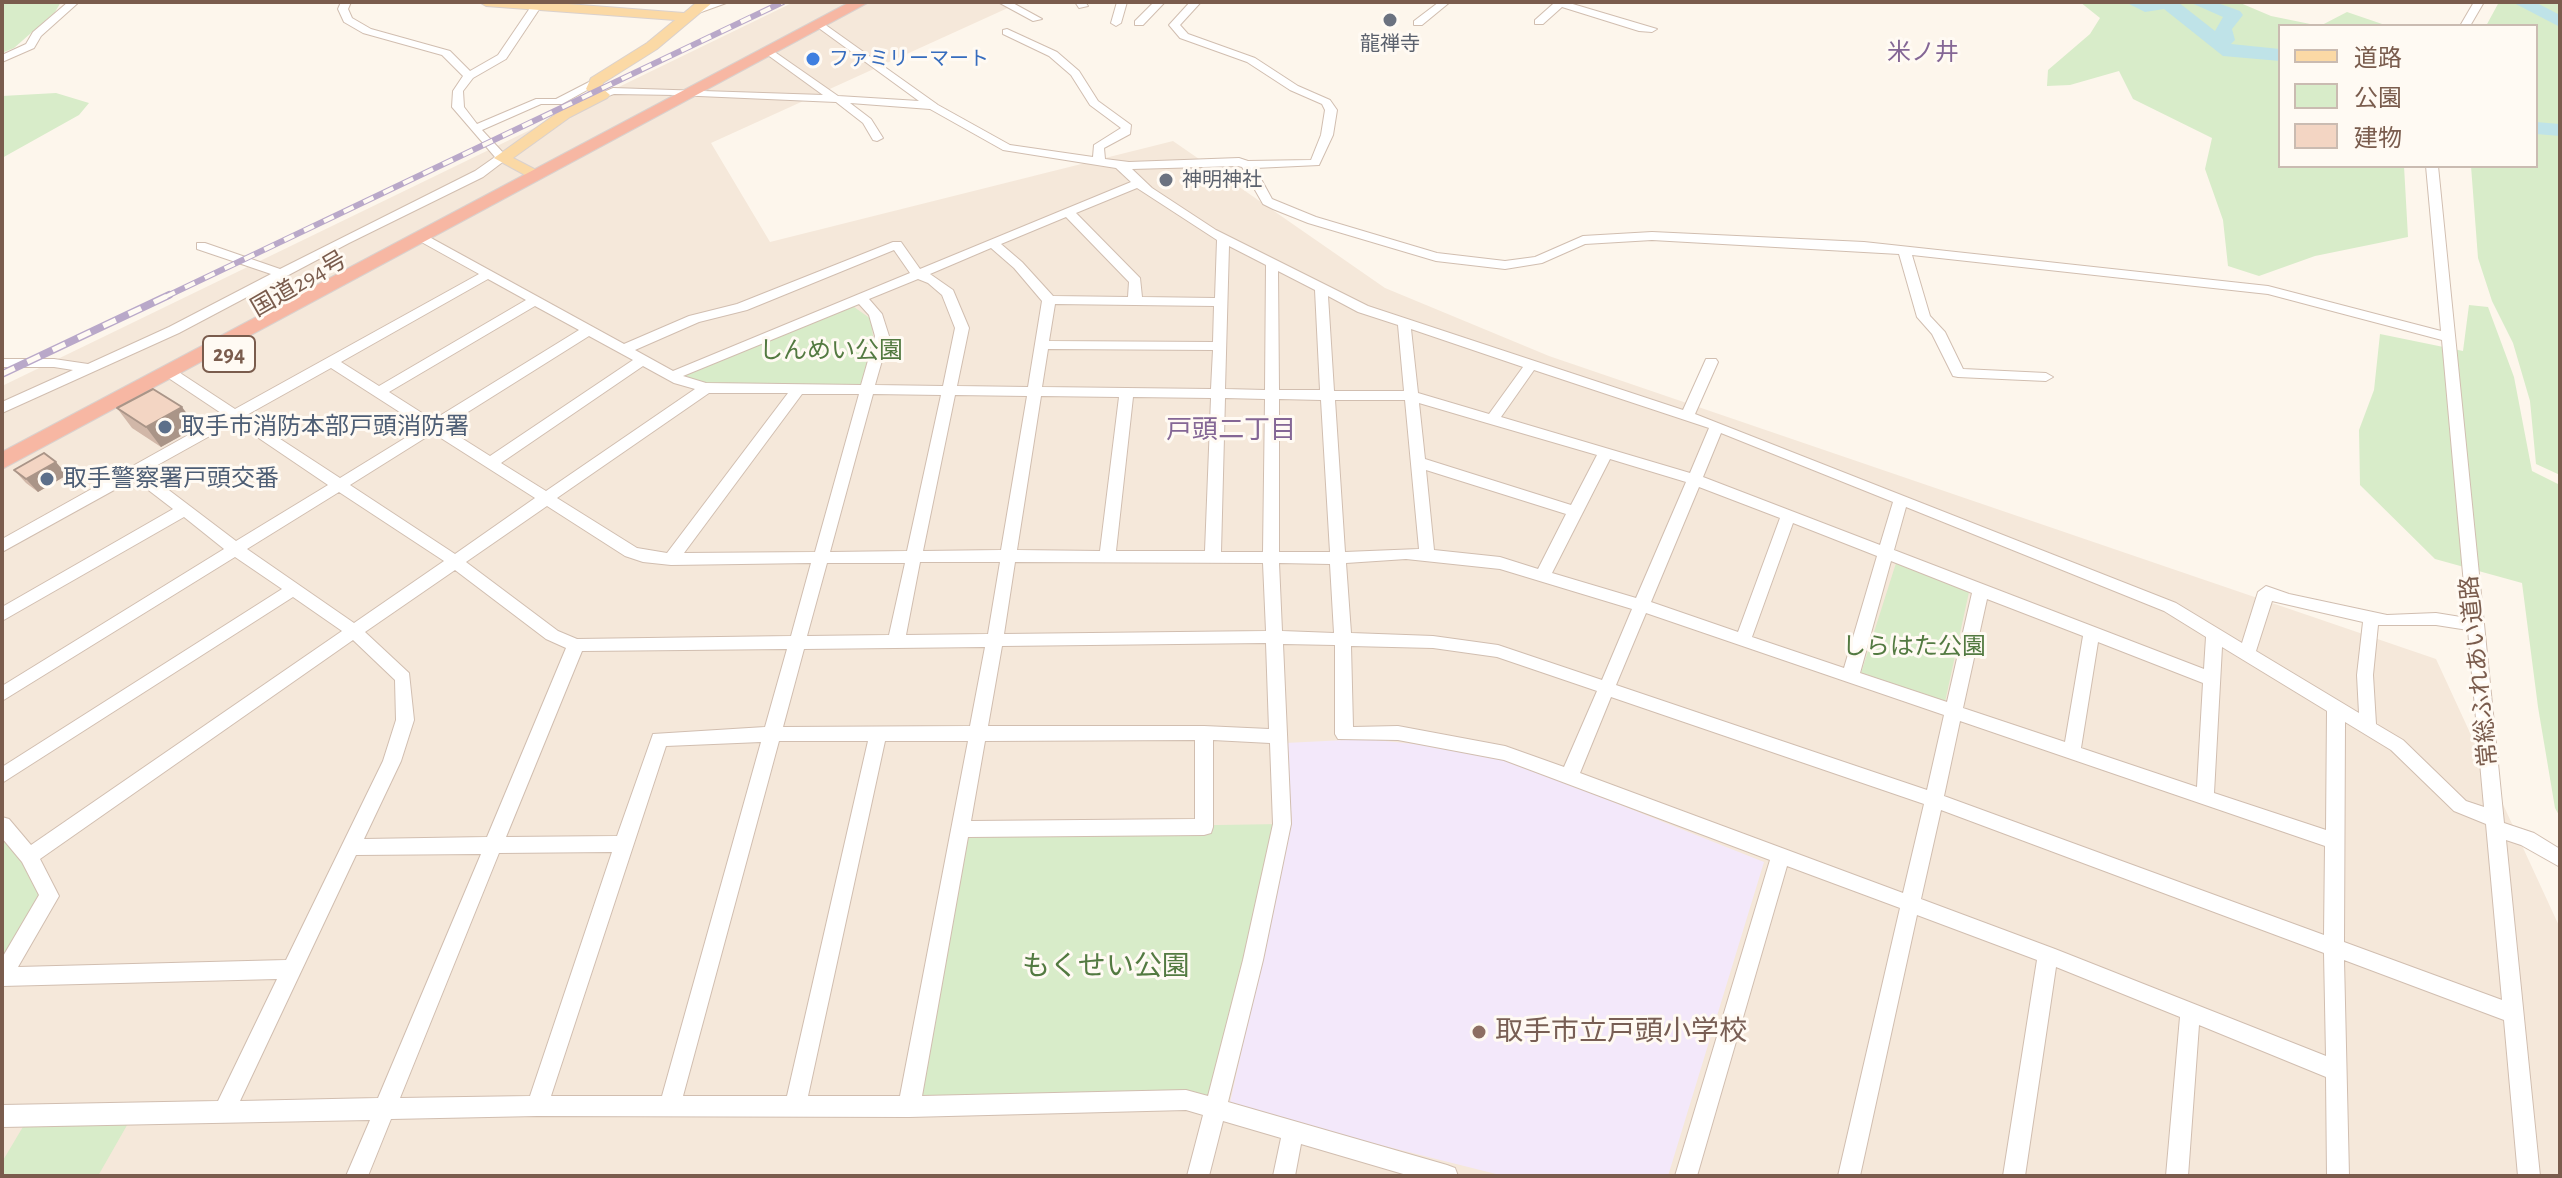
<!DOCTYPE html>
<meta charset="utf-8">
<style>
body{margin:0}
#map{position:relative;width:2562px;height:1178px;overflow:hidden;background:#fdf6ec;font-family:"Alegreya Sans","Noto Sans JP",sans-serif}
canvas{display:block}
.frame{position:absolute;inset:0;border:4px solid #7a5c4d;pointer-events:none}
.legend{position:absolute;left:2278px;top:24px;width:260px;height:144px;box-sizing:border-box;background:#fffaf3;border:2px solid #cabbb1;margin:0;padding:10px 14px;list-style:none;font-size:24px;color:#7a5c4d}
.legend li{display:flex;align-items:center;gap:16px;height:40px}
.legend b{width:40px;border:2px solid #cabbb1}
</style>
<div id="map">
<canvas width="2562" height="1178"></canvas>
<div class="frame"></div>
<ul class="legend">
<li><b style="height:10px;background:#fbd9a5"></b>道路</li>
<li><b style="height:22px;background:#d8ecc9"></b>公園</li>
<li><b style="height:22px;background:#f3d5c3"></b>建物</li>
</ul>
</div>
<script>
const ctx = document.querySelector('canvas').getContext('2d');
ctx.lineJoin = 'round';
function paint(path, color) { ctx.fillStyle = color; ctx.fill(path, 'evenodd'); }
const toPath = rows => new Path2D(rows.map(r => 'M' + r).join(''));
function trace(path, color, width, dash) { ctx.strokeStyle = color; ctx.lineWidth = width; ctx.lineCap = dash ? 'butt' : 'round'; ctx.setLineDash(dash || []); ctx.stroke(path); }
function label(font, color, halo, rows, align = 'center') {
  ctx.font = font + ' "Alegreya Sans","Noto Sans JP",sans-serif'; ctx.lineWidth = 6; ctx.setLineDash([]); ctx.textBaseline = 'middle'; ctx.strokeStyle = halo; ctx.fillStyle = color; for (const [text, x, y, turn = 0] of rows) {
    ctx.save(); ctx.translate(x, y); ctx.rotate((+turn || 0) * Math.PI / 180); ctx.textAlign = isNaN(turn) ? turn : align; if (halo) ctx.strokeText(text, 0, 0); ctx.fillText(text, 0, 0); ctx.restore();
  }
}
const residential = toPath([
 [794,2,1021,2,711,143,770,242,1173,141,1385,288,1549,356,2436,659,2560,928,2560,1176,2,1176,2,386]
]);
const education = toPath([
 [1366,739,1462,749,1510,761,1764,862,1668,1176,1504,1176,1229,1107,1292,821,1285,743]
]);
const green = toPath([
 [2,2,61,2,55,12,14,48,2,53],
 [2080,2,2238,2,2271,16,2320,26,2347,12,2388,26,2280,26,2280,166,2404,166,2408,237,2315,256,2259,276,2228,266,2223,220,2205,169,2212,138,2133,99,2119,71,2070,85,2047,86,2048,70,2090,34,2100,18],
 [2499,2,2560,2,2560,475,2536,464,2530,401,2513,343,2492,301,2478,258,2471,166,2536,166,2536,26,2486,26],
 [56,93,89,103,79,115,2,158,2,96],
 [847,302,871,319,874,344,869,390,728,391,672,376],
 [2469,305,2488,307,2514,377,2532,471,2560,485,2560,817,2555,808,2538,707,2522,583,2435,559,2360,485,2359,430,2374,390,2380,334,2463,351],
 [1896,563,1969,592,1945,702,1861,673],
 [1282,824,1213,1108,909,1107,961,829],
 [2,825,49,896,2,977],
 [134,1113,98,1176,2,1176,2,1162,30,1115]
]);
const river = toPath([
 [2125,2,2178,2,2215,31,2223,17,2189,2,2215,2,2240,11,2243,15,2232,29,2235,40,2231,44,2280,49,2280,61,2223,56,2164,9,2145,12,2125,2],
 [2512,2,2535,2,2560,15,2560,27,2512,2],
 [2536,122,2560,124,2560,136,2536,134,2536,122]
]);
const minor = toPath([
 [68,2,79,2,41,36,34,48,2,62,2,55,26,44,33,32,68,2],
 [341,2,351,2,348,9,352,18,371,29,450,51,470,71,498,55,534,2,544,2,506,59,473,78,463,91,464,107,477,124,536,99,556,99,589,82,598,84,562,104,541,104,482,130,508,158,483,177,349,243,179,333,2,413,2,402,73,370,54,367,2,367,2,359,54,359,88,364,169,327,271,274,197,249,197,243,205,243,280,269,475,171,495,157,452,107,453,91,463,76,442,55,363,33,344,22,338,9,341,2],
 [714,2,729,2,693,15,688,12,714,2],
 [998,2,1011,2,1042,19,1033,21,998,2],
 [1075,2,1085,2,1088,6,1079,8,1075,2],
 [1117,2,1127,2,1121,23,1116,26,1111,23,1117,2],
 [1154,2,1165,2,1143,25,1135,25,1135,21,1154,2],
 [1190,2,1201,2,1180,25,1188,34,1255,58,1298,86,1330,100,1337,110,1333,135,1319,165,1255,168,1272,199,1316,217,1437,253,1505,261,1535,257,1583,236,1652,232,1864,242,2268,286,2441,331,2426,166,2438,166,2504,823,2534,833,2560,849,2560,867,2521,845,2506,840,2540,1176,2518,1176,2504,1020,2344,960,2349,1176,2327,1176,2326,1077,2199,1025,2188,1176,2166,1176,2180,1017,2056,967,2025,1176,2003,1176,2037,960,1917,915,1860,1176,1838,1176,1900,908,1787,866,1697,1176,1675,1176,1770,860,1504,760,1398,740,1338,739,1335,734,1335,645,1283,644,1291,824,1263,960,1228,1102,1447,1165,1455,1168,1458,1176,1410,1176,1301,1144,1295,1176,1273,1176,1281,1138,1223,1121,1209,1176,1187,1176,1203,1115,1186,1110,909,1117,537,1116,391,1119,368,1176,346,1176,370,1120,2,1127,2,1105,218,1101,277,979,2,986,2,958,39,895,22,862,2,838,2,817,9,819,31,845,342,631,293,597,2,783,2,767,282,589,235,557,2,701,2,686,224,549,184,517,2,621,2,607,173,509,134,479,2,552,2,539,224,415,164,375,162,372,164,369,174,369,235,409,479,274,416,239,416,233,420,232,624,344,689,316,737,304,893,242,901,242,920,269,1131,182,1116,168,1003,150,930,109,850,103,871,119,883,138,877,141,873,140,863,123,836,102,676,95,614,94,602,98,597,95,613,88,823,95,765,53,764,51,769,48,838,96,919,101,816,26,815,24,820,21,938,105,1010,145,1093,157,1094,145,1121,128,1090,105,1071,75,1049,56,1003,34,1003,30,1007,29,1057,52,1079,71,1098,101,1131,125,1130,134,1104,148,1105,159,1129,162,1239,158,1248,161,1311,160,1321,135,1325,110,1322,104,1290,90,1247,62,1180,38,1169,25,1190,2],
 [1238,166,1242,167,1263,204,1273,209,1308,223,1436,261,1505,269,1542,263,1585,244,1652,240,1899,254,1917,317,1932,334,1953,376,1958,377,2046,381,2053,377,2046,373,1963,369,1945,332,1930,316,1912,255,2268,294,2442,340,2467,618,2436,613,2387,615,2289,594,2266,586,2258,592,2242,643,2176,603,1695,414,1718,362,1716,359,1706,359,1683,410,1368,306,1216,230,1152,188,1132,169,1238,166],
 [1137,188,1217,240,1215,298,1142,297,1140,278,1076,213,1137,188],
 [1066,217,1129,282,1128,297,1053,296,1022,262,1001,244,1066,217],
 [1229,246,1266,265,1265,390,1225,389,1229,246],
 [991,248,1014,268,1042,301,1028,387,957,386,969,328,953,290,930,274,991,248],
 [894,250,910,273,673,371,635,350,699,322,747,310,894,250],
 [1278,271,1315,290,1320,390,1279,390,1278,271],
 [488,279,526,300,379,386,341,362,488,279],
 [918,279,928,283,942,295,955,328,943,386,875,385,889,336,882,314,869,299,918,279],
 [1328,296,1358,312,1398,325,1404,391,1334,391,1328,296],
 [859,304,869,315,875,336,861,385,706,383,683,376,859,304],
 [1055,304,1214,306,1213,342,1049,341,1055,304],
 [535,306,579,330,433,420,389,392,535,306],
 [1411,329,1523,367,1489,414,1418,393,1411,329],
 [589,336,633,360,490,456,444,427,589,336],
 [1048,349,1213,350,1211,389,1042,387,1048,349],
 [643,366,674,383,695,389,546,491,501,463,643,366],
 [331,368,423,427,340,478,245,416,331,368],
 [1534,370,1709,428,1690,473,1501,417,1534,370],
 [709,393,788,393,667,553,637,548,557,498,709,393],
 [802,394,859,394,815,552,684,553,802,394],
 [873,394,941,395,907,551,830,552,873,394],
 [955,395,1027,396,1001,550,923,551,955,395],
 [1041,396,1119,397,1100,551,1017,550,1041,396],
 [1133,397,1211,398,1205,551,1116,551,1133,397],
 [1225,398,1265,399,1263,552,1221,552,1225,398],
 [1279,399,1321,400,1330,552,1279,552,1279,399],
 [1335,400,1405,400,1419,549,1345,552,1335,400],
 [1419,403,1487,423,1597,455,1571,505,1425,459,1419,403],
 [235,422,328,485,236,541,145,472,235,422],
 [433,433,535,498,455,554,350,485,433,433],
 [1721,433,1893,502,1880,545,1703,477,1721,433],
 [1610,459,1686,482,1636,598,1552,573,1610,459],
 [1426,470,1566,514,1538,569,1500,557,1434,550,1426,470],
 [1699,487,1780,518,1738,632,1651,602,1699,487],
 [339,492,444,561,354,623,247,549,339,492],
 [547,506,625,556,643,562,671,565,811,563,791,636,577,639,558,631,466,562,547,506],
 [1906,507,2164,611,2206,637,2204,669,1894,550,1906,507],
 [1793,523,1877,556,1844,668,1752,637,1793,523],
 [1406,559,1500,569,1632,609,1602,680,1498,645,1433,636,1351,633,1346,563,1406,559],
 [1891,561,1972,593,1947,702,1860,673,1891,561],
 [920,562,1000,562,988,634,906,635,920,562],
 [1015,562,1263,563,1266,631,1004,634,1015,562],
 [827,563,905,563,889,635,807,636,827,563],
 [1279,563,1330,564,1334,633,1282,631,1279,563],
 [455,570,546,639,566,648,487,837,364,839,401,761,414,720,409,673,365,632,455,570],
 [1987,599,2083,636,2065,742,1963,708,1987,599],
 [2272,601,2363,622,2357,675,2359,713,2256,651,2272,601],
 [1646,613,1944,715,1927,790,1616,685,1646,613],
 [2378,625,2436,625,2468,630,2484,807,2466,801,2403,740,2376,724,2373,675,2378,625],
 [353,640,395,680,396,720,383,761,286,960,18,967,59,896,40,859,353,640],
 [2098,642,2203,683,2197,787,2081,748,2098,642],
 [1266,643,1269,729,1204,726,988,726,1002,646,1266,643],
 [1351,646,1433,648,1497,657,1597,691,1564,767,1505,746,1398,726,1353,727,1351,646],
 [985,647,970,726,783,727,804,649,985,647],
 [2222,647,2327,711,2326,830,2214,793,2222,647],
 [787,649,765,727,653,734,617,836,506,837,582,651,787,649],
 [1611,697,1924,804,1903,893,1580,773,1611,697],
 [1960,721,2325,846,2324,935,1944,796,1960,721],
 [2345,722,2391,750,2454,811,2486,824,2502,1000,2344,942,2345,722],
 [1195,740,1195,819,971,821,985,741,1195,740],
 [1213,740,1270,743,1273,824,1243,960,1208,1096,1186,1090,922,1096,968,837,1204,835,1211,833,1213,827,1213,740],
 [779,741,868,741,787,1096,683,1096,779,741],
 [885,741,968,741,900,1096,808,1096,885,741],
 [761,742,662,1096,551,1096,666,746,761,742],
 [1941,810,2324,953,2326,1056,2055,949,1921,899,1941,810],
 [612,852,530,1096,400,1098,499,853,612,852],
 [481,854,378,1098,240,1101,356,855,481,854],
 [1439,2,1450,2,1422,25,1414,25,1414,21,1439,2],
 [1551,2,1566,2,1657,29,1652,32,1639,31,1562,7,1543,24,1535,24,1535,20,1553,4,1551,2],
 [2474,2,2484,2,2470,26,2460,26,2474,2]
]);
const major = toPath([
 [479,2,542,2,684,13,697,2,713,2,657,49,603,83,602,88,610,95,607,98,570,117,513,158,542,173,544,176,536,181,494,158,560,111,592,94,586,89,591,78,647,43,675,20,486,6,479,2]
]);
const highway = toPath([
 [850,2,869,2,2,469,2,452,850,2]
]);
const railFar1 = toPath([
 [165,297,783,2]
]);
const rail = toPath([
 [2,374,169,295]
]);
const wall = toPath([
 [117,408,197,427,161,447,132,428],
 [14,470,67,475,38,492,26,483]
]);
const shadedWall = toPath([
 [182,407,197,427,161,447,146,427],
 [56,462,67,475,38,492,26,479]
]);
const building = toPath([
 [153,389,182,407,146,427,117,408,153,389],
 [44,453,56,462,26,479,14,470,44,453]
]);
const markers = [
 [1390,20,8,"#6b7280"],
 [813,59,8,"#3f7fe0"],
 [1166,180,8,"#6b7280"],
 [165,427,8,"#5c6f8a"],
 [47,479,8,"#5c6f8a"],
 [1479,1032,8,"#8d6e63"]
];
const farWorshipnames = [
 ["龍禅寺",1390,44],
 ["神明神社",1182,180,"left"]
];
const farShopnames = [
 ["ファミリーマート",829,59]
];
const shields = [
 [229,354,52]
];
const shieldNames = [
 ["294",229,354]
];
const farQuarternames = [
 ["米ノ井",1923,53]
];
const streetNames = [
 ["国道294号",299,284,-30],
 ["常総ふれあい道路",2479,671,-96]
];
const parkNames = [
 ["しんめい公園",831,351],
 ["しらはた公園",1914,647]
];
const serviceNames = [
 ["取手市消防本部戸頭消防署",181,427],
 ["取手警察署戸頭交番",63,479]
];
const neighbourhoodNames = [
 ["戸頭二丁目",1231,430]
];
const nearParknames = [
 ["もくせい公園",1106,967]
];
const nearEducationnames = [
 ["取手市立戸頭小学校",1495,1032]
];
paint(residential, '#f5e8da');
paint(education, '#f3e8fa');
paint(green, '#d8ecc9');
paint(river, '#bfe3e8');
trace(minor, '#d1beb0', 2);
trace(major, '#dad1cd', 2);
trace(highway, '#dad1cd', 2);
paint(minor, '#fff');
paint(major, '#fbd9a5');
paint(highway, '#f7b7a3');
trace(railFar1, '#b9a8c9', 6);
trace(rail, '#b9a8c9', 8);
trace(railFar1, '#fffaf3', 4, [11]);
trace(rail, '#fffaf3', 5, [14]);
paint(wall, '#d1b7a8');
paint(shadedWall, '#aa9588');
paint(building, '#f3d5c3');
trace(building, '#aa9588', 2);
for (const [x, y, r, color] of markers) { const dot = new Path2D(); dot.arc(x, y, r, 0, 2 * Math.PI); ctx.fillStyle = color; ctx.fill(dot); trace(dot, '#fffaf3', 3); }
label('20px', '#5b616d', '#fffaf3', farWorshipnames);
label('20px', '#366cbe', '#fffaf3', farShopnames, 'left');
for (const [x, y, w] of shields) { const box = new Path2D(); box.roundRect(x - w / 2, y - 18, w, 36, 6); ctx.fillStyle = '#fffaf3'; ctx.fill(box); trace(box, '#7a5c4d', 2); }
label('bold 22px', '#7a5c4d', null, shieldNames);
label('24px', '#846695', '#fffaf3', farQuarternames);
label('24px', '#7a5c4d', '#fffaf3', streetNames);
label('24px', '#537a41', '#fffaf3', parkNames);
label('24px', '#4e5e75', '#fffaf3', serviceNames, 'left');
label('26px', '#846695', '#fffaf3', neighbourhoodNames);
label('28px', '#537a41', '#fffaf3', nearParknames);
label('28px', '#785e54', '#fffaf3', nearEducationnames, 'left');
</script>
